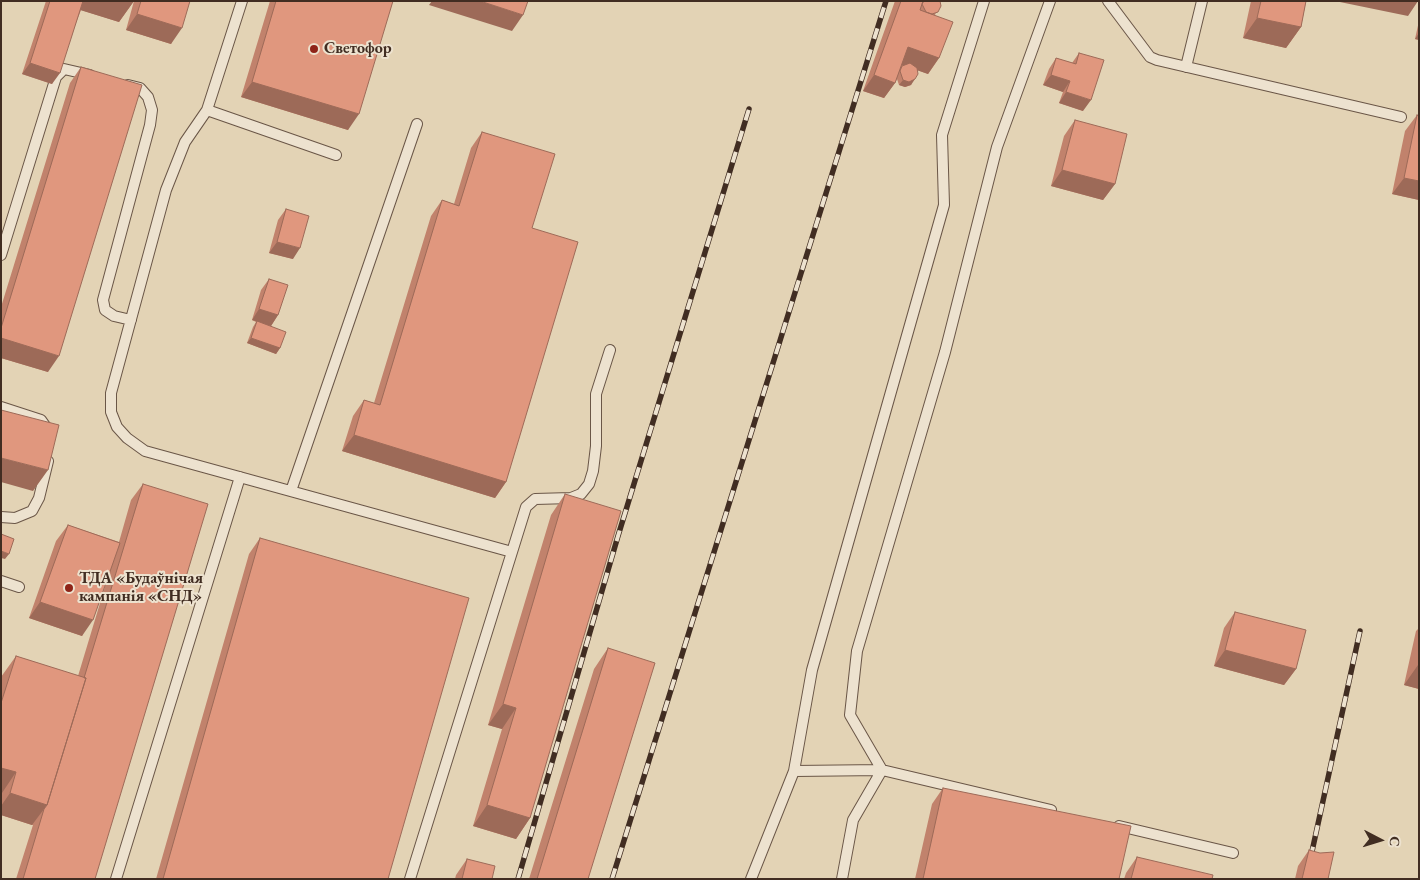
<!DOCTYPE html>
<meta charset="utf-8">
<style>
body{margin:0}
#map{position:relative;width:1420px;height:880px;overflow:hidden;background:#e3d3b5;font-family:"EB Garamond",serif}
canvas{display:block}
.frame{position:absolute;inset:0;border:2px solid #412d22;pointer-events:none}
.north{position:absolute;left:1355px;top:815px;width:50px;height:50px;-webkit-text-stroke:4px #ede2cf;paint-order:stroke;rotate:95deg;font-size:14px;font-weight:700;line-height:20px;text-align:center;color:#412d22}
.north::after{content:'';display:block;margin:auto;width:18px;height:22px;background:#412d22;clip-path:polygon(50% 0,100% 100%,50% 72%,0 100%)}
</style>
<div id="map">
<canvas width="1420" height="880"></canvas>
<div class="frame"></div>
<div class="north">С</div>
</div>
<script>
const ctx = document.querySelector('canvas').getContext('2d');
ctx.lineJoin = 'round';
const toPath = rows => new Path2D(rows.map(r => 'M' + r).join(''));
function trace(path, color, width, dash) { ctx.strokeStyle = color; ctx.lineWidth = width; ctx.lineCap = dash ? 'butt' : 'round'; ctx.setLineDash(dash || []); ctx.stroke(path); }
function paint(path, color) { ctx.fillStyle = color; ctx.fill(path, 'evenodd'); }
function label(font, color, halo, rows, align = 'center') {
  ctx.font = font + ' "EB Garamond",serif'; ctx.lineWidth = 4; ctx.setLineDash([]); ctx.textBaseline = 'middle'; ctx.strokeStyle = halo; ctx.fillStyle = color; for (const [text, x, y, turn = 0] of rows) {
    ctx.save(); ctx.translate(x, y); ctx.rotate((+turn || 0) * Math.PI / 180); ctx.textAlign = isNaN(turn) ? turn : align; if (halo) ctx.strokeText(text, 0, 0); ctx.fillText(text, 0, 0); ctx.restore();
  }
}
const lane = toPath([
 [242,1,207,110,185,142,166,190,111,393,111,412,117,427,127,438,145,451,512,552,410,879],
 [1108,1,1150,57,1157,60,1401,117],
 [1186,67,1202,1],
 [128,85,140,88,148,97,152,110,150,125,103,300,105,310,114,316,131,320],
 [207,110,336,155],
 [1,255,56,77,64,69,90,75],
 [1,407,41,420,48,430],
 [291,491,417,124],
 [1,517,15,518,32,511,39,498,48,461],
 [512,552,526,507,535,499,571,498,581,494,589,484,593,471,596,446,596,394,610,350],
 [1,581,19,587],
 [794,771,882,770,1051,810],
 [1119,826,1233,853],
 [116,879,240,477],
 [751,879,794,771,812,670,944,205,942,135,984,1],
 [842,879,853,820,882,770,850,715,857,651,945,352,997,147,1050,1]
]);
const rail = toPath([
 [518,879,618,536,749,109],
 [612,879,886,1],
 [1306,879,1360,631]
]);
const wall = toPath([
 [46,1,134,1,119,22,81,10,52,84,22,74],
 [134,1,190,1,171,44,126,30],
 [270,1,393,1,348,130,241,97],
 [895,1,940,1,935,15,939,58,928,74,917,70,911,85,905,87,899,85,897,79,895,83,884,98,863,91],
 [1251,1,1306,1,1301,27,1286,48,1243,38],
 [1419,21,1419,40,1415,39],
 [1079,53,1083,111,1059,103,1063,92,1043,85,1049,69,1056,58,1072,63],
 [81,67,48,372,1,358,1,307,70,83],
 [1417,115,1419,116,1419,200,1392,194,1405,131],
 [1075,120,1115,184,1103,200,1051,186,1064,136],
 [482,132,532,228,506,482,495,498,342,451,353,416,364,400,374,403,431,216,442,200,454,204,471,148],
 [286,209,293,259,269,253,278,220],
 [269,279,278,315,271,326,280,348,276,354,247,343,253,327,256,322,252,320,261,290],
 [143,484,95,879,16,879,33,825,32,825,1,815,2,793,1,793,1,677,16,656,78,676,107,580,82,636,29,618,56,541,68,525,119,542,131,500],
 [565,494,530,818,516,839,473,826,502,729,488,725,551,515],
 [260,538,388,879,156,879,249,554],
 [1235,612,1296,669,1284,685,1214,666,1224,628],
 [1419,628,1419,689,1404,685,1416,631],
 [608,648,588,879,529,879,594,669],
 [943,788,1119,879,915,879,932,804],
 [1309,850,1328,879,1295,879,1298,866],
 [1137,857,1212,879,1124,879,1126,873],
 [467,859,492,879,455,879,456,875]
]);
const shadedWall = toPath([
 [67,1,134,1,119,22,64,5],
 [432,1,480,1,523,15,512,31,429,5],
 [1335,1,1418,1,1408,16],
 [137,14,182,28,171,44,126,30],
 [1257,18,1301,27,1286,48,1243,38],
 [1419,33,1419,40,1415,39],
 [908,47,939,58,928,74,897,63],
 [30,63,60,73,52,84,22,74],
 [874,75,895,83,884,98,863,91],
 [1051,75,1070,81,1063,92,1043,85],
 [915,79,911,85,905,87,899,85,903,80],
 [252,82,359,114,348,130,241,97],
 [1066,92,1091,100,1083,111,1059,103],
 [1062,170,1115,184,1103,200,1051,186],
 [1404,178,1419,181,1419,200,1392,194],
 [277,242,300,248,293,259,269,253],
 [259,309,278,315,271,326,252,320],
 [1,338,59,356,48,372,1,358],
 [251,338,280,348,276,354,247,343],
 [354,435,506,482,495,498,342,451],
 [1,458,48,470,33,491,1,482],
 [1,551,9,554,5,559,1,558],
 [40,602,93,620,82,636,29,618],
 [1225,650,1296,669,1284,685,1214,666],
 [1418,665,1419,665,1419,689,1404,685],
 [503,704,516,708,502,729,488,725],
 [1,768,16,772,2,793,1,793],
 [10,793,47,805,32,825,1,815,1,806],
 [487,805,530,818,516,839,473,826]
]);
const building = toPath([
 [50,1,83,1,60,73,30,63,50,1],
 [141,1,190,1,182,28,137,14,141,1],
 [276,1,393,1,359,114,252,82,276,1],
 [480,1,528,1,523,15,480,1],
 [901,1,923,1,920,10,953,22,939,58,908,47,895,83,874,75,901,1],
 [924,1,940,1,941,6,938,12,932,14,926,12,922,4,924,1],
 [1261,1,1306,1,1301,27,1257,18,1261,1],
 [1079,53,1104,60,1091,100,1066,92,1070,81,1051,75,1056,58,1076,64,1079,53],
 [910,63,917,68,918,74,915,79,909,82,903,80,900,71,902,66,910,63],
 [81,67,142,85,59,356,1,338,1,328,81,67],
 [1417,115,1419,116,1419,181,1404,178,1417,115],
 [1075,120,1127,134,1115,184,1062,170,1075,120],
 [482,132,555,154,532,228,578,242,506,482,354,435,364,400,380,405,442,200,459,206,482,132],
 [286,209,309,216,300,248,277,242,286,209],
 [269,279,288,285,278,315,259,309,269,279],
 [257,321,286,332,280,348,251,338,257,321],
 [1,410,59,425,48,470,1,458,1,410],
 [143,484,208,504,95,879,23,879,44,809,47,805,86,678,84,678,143,484],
 [565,494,621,511,530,818,487,805,516,708,503,704,565,494],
 [68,525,120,543,93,620,40,602,68,525],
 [1,534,14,539,9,554,1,551,1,534],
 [260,538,469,598,388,879,163,879,260,538],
 [1235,612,1306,630,1296,669,1225,650,1235,612],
 [608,648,655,663,588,879,537,879,608,648],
 [16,656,86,678,47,805,10,793,16,772,1,768,1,703,16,656],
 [943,788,1131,826,1119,879,923,879,943,788],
 [1309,850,1320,853,1334,852,1328,879,1302,879,1309,850],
 [1137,857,1213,875,1212,879,1131,879,1137,857],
 [467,859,495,866,492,879,462,879,467,859]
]);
const markers = [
 [314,49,5,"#8f2418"],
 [69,588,5,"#8f2418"]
];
const poiNames = [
 ["Светофор",324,49],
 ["ТДА «Будаўнічая",79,579],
 ["кампанія «СНД»",79,597]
];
trace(lane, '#6a5647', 12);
trace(lane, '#ede2cf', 10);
trace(rail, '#412d22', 5.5);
trace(rail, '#ede2cf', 4, [11]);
paint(wall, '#c1826c');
paint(shadedWall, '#9d6a58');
paint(building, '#e0977e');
trace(building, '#9d6a58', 1);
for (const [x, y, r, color] of markers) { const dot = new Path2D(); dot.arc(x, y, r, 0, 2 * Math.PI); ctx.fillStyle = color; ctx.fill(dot); trace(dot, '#ede2cf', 2); }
label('bold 16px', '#412d22', '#ede2cf', poiNames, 'left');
</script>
